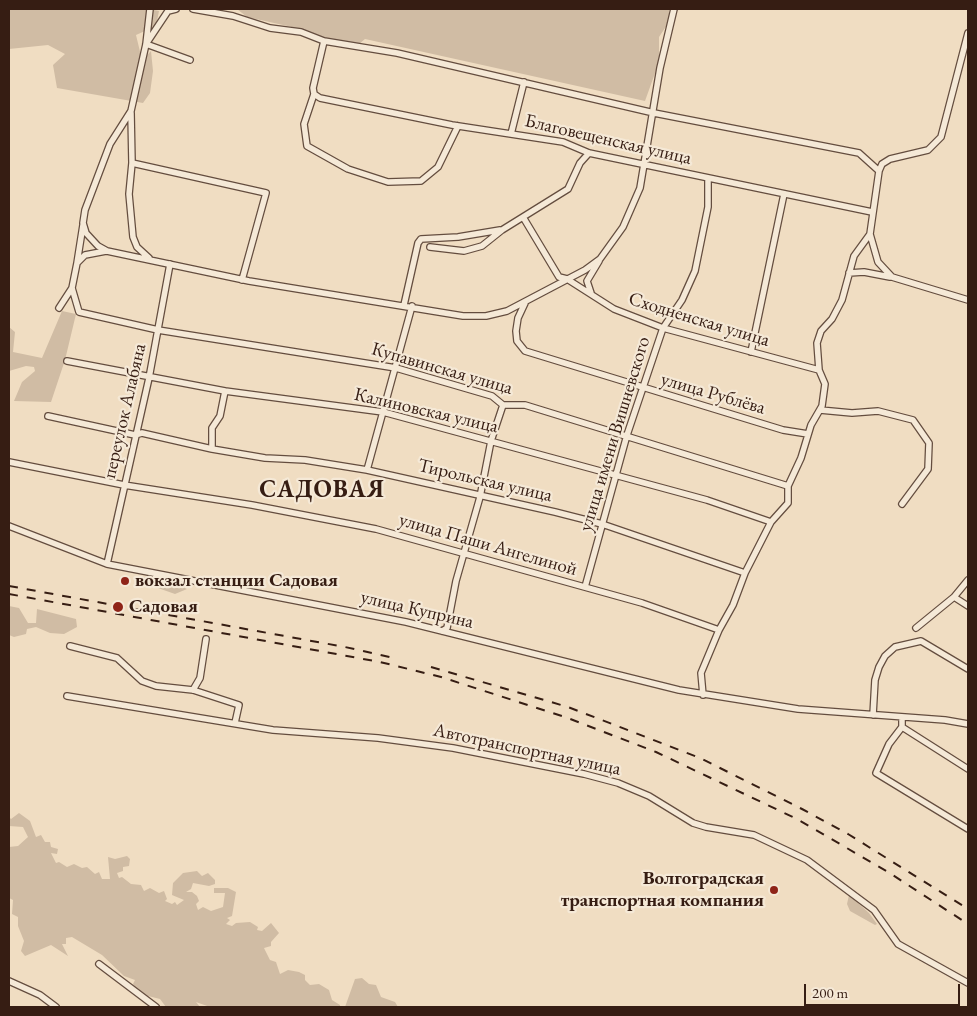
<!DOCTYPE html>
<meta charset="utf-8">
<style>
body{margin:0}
#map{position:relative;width:977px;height:1016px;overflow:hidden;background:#f0ddc2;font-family:"EB Garamond",serif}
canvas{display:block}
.frame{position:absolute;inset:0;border:10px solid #361d13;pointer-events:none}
.scale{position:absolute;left:804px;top:984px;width:156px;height:22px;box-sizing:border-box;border:2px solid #361d13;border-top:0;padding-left:6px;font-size:15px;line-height:18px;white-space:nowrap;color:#361d13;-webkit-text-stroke:4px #f5e9d7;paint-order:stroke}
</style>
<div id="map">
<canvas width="977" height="1016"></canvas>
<div class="frame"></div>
<div class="scale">200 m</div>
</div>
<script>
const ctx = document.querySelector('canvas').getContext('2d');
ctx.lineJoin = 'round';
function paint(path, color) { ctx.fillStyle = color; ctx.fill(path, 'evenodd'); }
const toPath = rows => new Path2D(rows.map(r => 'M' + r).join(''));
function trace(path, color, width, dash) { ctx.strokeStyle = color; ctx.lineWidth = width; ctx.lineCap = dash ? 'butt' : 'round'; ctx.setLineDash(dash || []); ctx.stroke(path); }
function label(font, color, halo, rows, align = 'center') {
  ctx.font = font + ' "EB Garamond",serif'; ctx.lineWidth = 4.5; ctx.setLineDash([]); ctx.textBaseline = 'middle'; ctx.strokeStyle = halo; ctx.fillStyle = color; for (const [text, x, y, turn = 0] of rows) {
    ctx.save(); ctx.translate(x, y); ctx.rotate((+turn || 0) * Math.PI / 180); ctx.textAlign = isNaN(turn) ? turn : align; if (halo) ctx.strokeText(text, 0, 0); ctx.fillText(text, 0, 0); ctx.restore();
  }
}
const green = toPath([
 [9,9,149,9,159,11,156,26,136,35,142,60,151,51,153,71,150,93,143,103,57,88,53,65,65,54,48,45,9,49],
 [237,9,669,9,669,22,659,37,659,62,645,101,365,39,359,44,318,37,292,27,247,17],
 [62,311,76,314,65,360,51,402,14,401,22,382,35,371,34,367,26,366,9,371,9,327,15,332,13,352,42,358],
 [140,576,183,586,187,589,175,594,138,581],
 [9,606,19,608,28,623,36,623,37,609,76,619,77,627,64,634,50,633,36,627,27,629,26,634,14,637,9,635],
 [19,813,30,821,36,837,41,835,45,842,50,842,51,847,58,849,57,854,51,853,56,863,59,862,67,867,74,864,82,868,87,867,95,874,99,872,102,879,110,879,108,857,115,859,127,856,130,859,129,866,123,867,123,871,117,873,119,878,122,877,131,884,141,885,144,891,150,888,159,893,164,891,167,899,165,901,172,904,175,902,177,905,184,900,172,895,173,883,183,873,197,871,202,876,208,873,215,880,215,884,209,886,193,883,191,889,186,892,192,892,197,896,199,901,196,904,198,910,203,907,211,911,223,907,225,893,214,893,214,888,228,888,236,892,232,916,227,918,230,920,226,924,232,926,236,923,250,922,258,927,257,930,262,931,271,923,279,933,271,942,271,946,264,948,270,960,276,962,280,974,288,970,299,972,305,975,305,980,310,985,319,984,329,990,332,1000,340,1005,340,1007,210,1007,196,1002,200,1007,166,1007,160,999,140,994,133,984,135,980,124,976,102,955,72,937,66,938,66,944,62,944,68,956,51,945,25,956,21,951,24,941,18,926,18,917,12,914,13,900,9,898,9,847,18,846,28,837,23,827,9,826,9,817,11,819],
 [849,895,869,913,877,924,875,925,850,911,847,904],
 [362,978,369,984,376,985,381,997,395,1002,398,1007,345,1007,355,979]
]);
const minor = toPath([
 [150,9,146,44,131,111,110,144,85,210,83,223,86,233,98,246,107,251,249,281,463,316,486,316,507,311,585,270,600,259,623,227,640,188,660,68,674,9],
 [176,9,168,11,146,44,190,60],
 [193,9,233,16,270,28,301,32,324,41,397,53,654,113,859,153,879,171,870,234,854,256,842,300,832,319,821,331,817,343,819,370,825,384,822,406,811,425,801,458,788,486,788,503,771,522,745,573,733,605,719,630,701,673,703,695],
 [324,41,313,88,314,94,320,98,452,125,563,142,589,153,872,212],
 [314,94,304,124,307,146,348,169,388,182,421,181,438,167,458,126],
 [131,113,132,163,129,194,133,237,137,247,149,258],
 [511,134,524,82],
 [132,163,266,193,242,280],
 [879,171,882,164,890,159,928,150,941,137,968,33],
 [523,217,559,277,567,279,614,309,663,328,819,370],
 [870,234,878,262,892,277,968,300],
 [430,247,464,251,482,246,502,230,568,189,580,163,589,153],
 [106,251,85,255,77,263,72,288,79,312,158,330,396,368,492,396,503,405,525,405,788,486],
 [77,263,83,225],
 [849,273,864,272,890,277],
 [591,293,587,281,599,261],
 [525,303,518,318,516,331,517,341,525,351,783,430,808,434],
 [404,305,418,243,421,239,458,237,500,230],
 [59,308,72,288],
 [751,352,784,194],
 [67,361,225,391,383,412,707,500,771,522],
 [820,410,852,413,878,411,913,420,929,443,928,469,902,504],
 [48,416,135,435,142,433,212,449,212,428,220,416,225,391],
 [212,449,265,458,305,460,367,470,555,512,602,524,745,573],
 [9,462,124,485,252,505,376,529,642,603,719,630],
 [367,470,412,306],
 [9,526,107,564,406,622,679,690,798,709,945,720,968,724],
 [107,564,149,378,170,264],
 [585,587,627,435,663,328,682,300,695,271,708,207,708,178],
 [954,597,968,580],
 [916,628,954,597,968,606],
 [442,631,447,628,456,581,480,497,491,441,503,405],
 [70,646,117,658,142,681,156,686,193,690,239,705,235,723],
 [193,690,200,678,206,639],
 [67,696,273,730,378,738,453,748,584,774,618,783,649,796,693,823,706,827,754,835,807,860,874,910,898,944,968,983],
 [873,715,875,680,879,667,885,656,895,647,921,641,968,669],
 [902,717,902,727,968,769],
 [902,727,889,744,876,773,968,829],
 [99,964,156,1007],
 [9,981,40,995,56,1007]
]);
const rail = toPath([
 [9,586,345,647,394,658],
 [9,594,380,662,441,677,565,717,656,752,797,819,888,872,968,924],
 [431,667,568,707,700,758,802,809,848,834,968,909]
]);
const markers = [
 [125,581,5,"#8f2418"],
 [118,607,6,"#8f2418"],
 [774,890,5,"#8f2418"]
];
const streetNames = [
 ["Благовещенская улица",608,140,13],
 ["Сходненская улица",699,320,17],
 ["Купавинская улица",442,369,16],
 ["улица Рублёва",713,394,16],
 ["переулок Алабяна",125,411,-77],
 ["Калиновская улица",426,411,13],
 ["улица имени Вишневского",615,434,-73],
 ["Тирольская улица",485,481,13],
 ["улица Паши Ангелиной",488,545,16],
 ["улица Куприна",417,610,13],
 ["Автотранспортная улица",527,750,12]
];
const poiNames = [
 ["вокзал станции Садовая",135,581],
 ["Садовая",129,607],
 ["Волгоградская",764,879,"right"],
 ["транспортная компания",764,901,"right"]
];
const districtNames = [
 ["САДОВАЯ",322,490]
];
paint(green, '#d0bca4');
trace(minor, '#644d3f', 8);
trace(minor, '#f5e9d7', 5.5);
trace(rail, '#361d13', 2, [9, 9]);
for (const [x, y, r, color] of markers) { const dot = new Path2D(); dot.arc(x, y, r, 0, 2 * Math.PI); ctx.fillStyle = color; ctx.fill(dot); trace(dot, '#f5e9d7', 2); }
label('19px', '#361d13', '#f5e9d7', streetNames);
label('bold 19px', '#361d13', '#f5e9d7', poiNames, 'left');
ctx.letterSpacing = '1px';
label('bold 24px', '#361d13', '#f5e9d7', districtNames);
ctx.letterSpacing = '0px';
</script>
